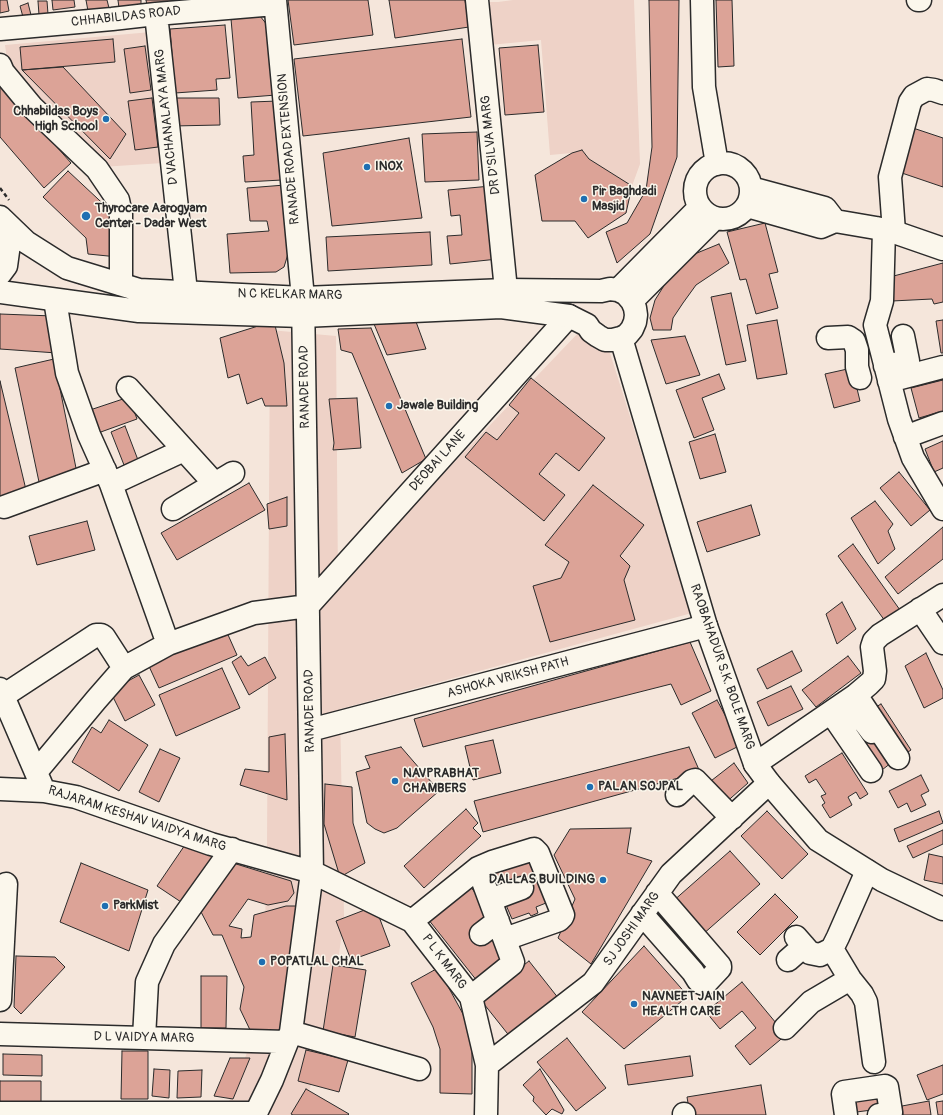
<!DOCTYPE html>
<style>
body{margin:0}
canvas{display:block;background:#f5e6db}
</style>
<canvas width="943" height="1115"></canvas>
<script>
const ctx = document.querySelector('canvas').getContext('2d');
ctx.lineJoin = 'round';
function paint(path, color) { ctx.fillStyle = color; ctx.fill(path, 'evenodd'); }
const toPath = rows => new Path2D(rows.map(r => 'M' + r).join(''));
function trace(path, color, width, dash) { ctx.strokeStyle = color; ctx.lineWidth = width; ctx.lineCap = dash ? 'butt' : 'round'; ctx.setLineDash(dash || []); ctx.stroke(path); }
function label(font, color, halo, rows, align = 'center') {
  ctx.font = font + ' Pangolin,sans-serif'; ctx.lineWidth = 3; ctx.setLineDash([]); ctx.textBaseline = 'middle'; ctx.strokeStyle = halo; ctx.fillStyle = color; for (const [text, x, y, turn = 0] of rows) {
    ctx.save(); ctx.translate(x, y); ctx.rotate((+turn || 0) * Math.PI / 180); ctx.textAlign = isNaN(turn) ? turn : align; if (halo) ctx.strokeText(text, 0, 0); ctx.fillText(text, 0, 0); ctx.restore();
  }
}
const built = toPath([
 [513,0,634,0,640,164,632,186,589,159,582,150,572,153,550,155,541,40,490,45,487,2,498,2],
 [151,32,163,163,101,167,9,74,5,45],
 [270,330,336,336,338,584,580,331,610,353,692,613,340,709,344,916,329,1031,301,1115,224,1115,263,1009,267,845]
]);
const building = toPath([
 [0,0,7,0,9,11,0,13,0,0],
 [52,0,74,0,75,7,53,10,52,0],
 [86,0,107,0,109,8,88,11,86,0],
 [118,0,141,0,141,4,119,8,118,0],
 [146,0,178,0,147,5,146,0],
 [288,0,368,0,373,35,294,45,288,0],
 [389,0,465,0,469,27,395,38,389,0],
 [649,0,679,0,677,157,650,234,617,263,606,232,627,223,646,190,652,147,649,0],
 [716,0,732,0,734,66,718,67,716,0],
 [38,1,47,1,48,14,39,15,38,1],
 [28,3,31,15,23,17,20,6,28,3],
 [260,16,268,26,276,95,238,98,231,19,260,16],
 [225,25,230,78,216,79,217,90,175,93,170,29,225,25],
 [113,39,115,62,22,70,20,47,113,39],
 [462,39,471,117,303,136,294,59,462,39],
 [538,45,544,112,505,115,499,48,538,45],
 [145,46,151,90,130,93,124,49,145,46],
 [63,67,126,134,110,159,22,70,63,67],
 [0,73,20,105,71,163,44,188,0,137,0,73],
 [152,98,158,147,135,150,128,101,152,98],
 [172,98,219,98,220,125,173,126,172,98],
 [278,101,282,180,245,182,243,156,254,155,251,102,278,101],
 [907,126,943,138,943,187,896,171,907,126],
 [477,132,479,180,425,182,422,134,477,132],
 [409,138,422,218,332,226,323,153,409,138],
 [582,150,589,159,632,186,626,213,588,238,575,221,542,221,535,175,572,153,582,150],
 [68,171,113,213,118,257,88,254,86,238,43,197,68,171],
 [285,185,288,254,284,267,276,272,230,273,227,234,269,231,267,221,250,221,247,188,285,185],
 [491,186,498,259,450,264,447,236,462,235,460,215,451,216,448,190,491,186],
 [765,223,778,272,769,274,778,308,756,314,746,279,740,280,727,232,765,223],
 [430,232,432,265,328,271,326,237,430,232],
 [719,244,729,263,696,285,683,303,673,318,671,330,653,330,650,318,655,300,665,284,682,266,697,253,719,244],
 [943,263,943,302,934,304,932,299,892,301,886,278,943,263],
 [731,293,746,361,726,365,711,297,731,293],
 [0,314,53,316,57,353,0,349,0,314],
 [415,319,426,349,387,355,374,324,415,319],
 [777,320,787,374,757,379,747,325,777,320],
 [943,320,943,353,941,353,936,321,943,320],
 [274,321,284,363,287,406,265,406,262,398,247,404,239,374,228,378,220,338,274,321],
 [371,328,426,459,402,473,352,353,341,350,338,329,371,328],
 [685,336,700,375,666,384,651,340,685,336],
 [54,359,77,473,39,482,15,368,54,359],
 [852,368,860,401,834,408,825,374,852,368],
 [719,374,725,389,702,398,714,430,694,438,676,390,719,374],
 [531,378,605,438,579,471,556,453,539,474,565,495,544,521,465,457,486,432,497,440,519,413,509,405,531,378],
 [943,380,943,418,938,420,936,413,919,418,911,388,943,380],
 [0,381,27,494,0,504,0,381],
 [129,397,137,419,98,433,90,410,129,397],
 [357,398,361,448,333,450,334,443,329,399,357,398],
 [125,426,138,460,124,465,111,432,125,426],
 [715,434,726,472,700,479,689,442,715,434],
 [943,441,943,468,934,472,925,449,943,441],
 [899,472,930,510,911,526,880,488,899,472],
 [249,483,265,510,177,560,161,533,249,483],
 [593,485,644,525,620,556,630,566,624,580,635,620,550,642,533,586,561,578,569,562,545,545,593,485],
 [287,497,287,526,269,529,267,504,287,497],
 [875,501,893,524,888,531,895,549,878,564,851,518,875,501],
 [751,505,760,535,707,552,697,522,751,505],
 [87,521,95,550,37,565,29,536,87,521],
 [943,527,943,559,898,594,885,577,943,527],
 [853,544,900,610,885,621,838,556,853,544],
 [842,602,856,629,837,644,826,614,842,602],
 [225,628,237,655,159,688,147,662,225,628],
 [690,642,711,691,681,705,671,684,423,747,414,719,690,642],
 [792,651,802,671,767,689,757,669,792,651],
 [926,653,943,690,943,698,924,708,905,666,926,653],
 [241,656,248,666,265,657,276,678,249,695,232,662,241,656],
 [848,656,861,673,816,707,802,690,848,656],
 [222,668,240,708,176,736,159,695,222,668],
 [139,675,155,705,125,721,110,691,139,675],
 [791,686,803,709,768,726,757,702,791,686],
 [717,700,741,745,715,758,692,713,717,700],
 [881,704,911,750,899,758,869,711,881,704],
 [860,718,891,763,878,773,847,728,860,718],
 [109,720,148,745,119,791,72,762,92,727,101,733,109,720],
 [285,734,287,800,240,785,245,769,269,772,269,737,285,734],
 [493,740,501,773,473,780,465,746,493,740],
 [401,747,439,791,397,828,384,833,375,829,367,823,356,772,370,768,365,756,401,747],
 [689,747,700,772,483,832,474,801,689,747],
 [160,749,180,758,159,802,139,792,160,749],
 [842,753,868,794,860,799,856,792,848,797,852,805,830,818,822,805,825,803,821,796,826,794,816,779,809,783,805,776,842,753],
 [734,763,748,783,723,805,707,784,734,763],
 [921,775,929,791,921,795,926,805,911,812,907,803,898,808,889,791,921,775],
 [325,784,352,787,353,823,365,863,340,877,324,824,325,784],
 [466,809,478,823,473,828,481,836,424,888,404,866,466,809],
 [767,811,808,854,782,879,741,836,767,811],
 [939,811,943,823,899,842,894,829,939,811],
 [631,828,627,853,652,861,591,964,558,938,575,899,554,855,570,829,631,828],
 [943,830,943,844,913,858,907,846,943,830],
 [189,839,216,857,184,904,157,886,189,839],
 [730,851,760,884,702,935,672,902,730,851],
 [533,854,551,901,536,907,538,913,531,916,529,913,512,919,497,884,489,887,488,871,533,854],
 [929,854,943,857,943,884,924,880,929,854],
 [81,863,148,890,129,951,60,922,81,863],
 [233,863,291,881,294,893,288,901,268,905,248,899,229,926,242,929,241,938,251,937,254,915,286,906,296,906,285,1034,251,1032,240,1009,244,987,222,935,213,935,200,910,233,863],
 [470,886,493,916,508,965,481,986,428,919,470,886],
 [775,894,798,917,760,955,737,932,775,894],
 [375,906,390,946,351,960,336,921,375,906],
 [644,946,688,996,624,1049,582,1012,644,946],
 [16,956,55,957,65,967,21,1014,14,1007,16,956],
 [529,961,559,999,511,1038,480,999,529,961],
 [333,965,366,970,355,1037,323,1031,333,965],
 [438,968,463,1014,472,1043,472,1094,440,1093,440,1049,433,1027,411,983,438,968],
 [201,976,227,976,226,1028,201,1028,201,976],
 [742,982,786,1035,750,1065,735,1046,756,1028,742,1011,720,1029,706,1012,742,982],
 [567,1038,606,1088,576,1111,537,1062,567,1038],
 [306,1050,348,1060,339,1092,298,1081,306,1050],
 [122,1051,148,1051,148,1099,121,1099,122,1051],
 [3,1054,42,1055,42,1076,3,1075,3,1054],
 [690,1056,693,1076,628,1085,625,1065,690,1056],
 [230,1058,250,1058,233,1099,214,1096,230,1058],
 [943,1065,943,1094,927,1100,917,1075,943,1065],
 [154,1069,170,1070,169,1098,152,1096,154,1069],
 [540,1069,564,1110,562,1114,552,1109,546,1115,533,1101,534,1097,523,1085,540,1069],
 [202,1070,201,1097,177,1098,178,1071,202,1070],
 [0,1081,41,1081,41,1108,0,1107,0,1081],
 [761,1085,766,1115,690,1115,687,1097,761,1085],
 [306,1089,349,1114,348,1115,293,1115,291,1114,306,1089],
 [884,1089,887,1108,849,1113,847,1093,884,1089],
 [929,1101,931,1115,903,1115,902,1106,929,1101],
 [943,1101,943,1115,938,1115,936,1102,943,1101]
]);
const path = toPath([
 [0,188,9,200]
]);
const minor = toPath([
 [477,0,506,290],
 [918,0,920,0],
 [156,14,186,292],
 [0,29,112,19,156,14,275,4],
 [0,65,3,72,32,107,97,169,118,200,121,214,121,284],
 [884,230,882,301,875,325,899,419,913,458,943,509],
 [894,232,890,177,910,102,914,96,927,89,934,90,943,93],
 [55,300,67,373,89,435,111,484,168,644],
 [828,338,848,337,854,341,857,350,857,367,860,378],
 [885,366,908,361,903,336],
 [889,381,943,367],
 [128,388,215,484],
 [905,437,943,423],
 [111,484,184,450],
 [4,507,105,470],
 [173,509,233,473],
 [920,609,943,643],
 [0,689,44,791,76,797,211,844,312,872,412,921,471,997,487,1065,486,1115],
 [856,695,898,758],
 [3,696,96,635,101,635,104,637,124,668],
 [832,714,871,771],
 [846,723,859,715,872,732],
 [310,730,706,626],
 [755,764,856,695,869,684,874,679,875,671,872,647,874,641,880,635,943,595],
 [36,772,96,700,124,668,168,644,254,613,308,606,569,316],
 [0,789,44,791],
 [677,795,692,781,695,780,732,818],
 [490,900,522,888],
 [642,914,693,972,698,980,701,983,705,984,720,968,720,966,657,893],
 [412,921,478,868,492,862,534,849,538,853,563,915,562,917,559,920,505,939],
 [481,934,498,921],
 [796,937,810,953,820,955,832,949,838,937,867,871],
 [832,949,850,979,862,994,866,1002,874,1062],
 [788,960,804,946],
 [471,997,512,964,513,962,478,868],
 [0,1000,6,884],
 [785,1028,811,1002,850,979],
 [291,1032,419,1069],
 [0,1034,287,1042],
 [144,1038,147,982,164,944,232,849],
 [487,1065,593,983,671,874,769,783],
 [0,1113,255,1113],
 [684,1114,684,1115],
 [255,1115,272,1080,291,1032,312,872,303,298,275,0],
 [846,1115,843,1094,844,1092,885,1086,887,1087,891,1112,890,1113,879,1115]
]);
const major = toPath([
 [702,0,704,87,717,164],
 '695 191a28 28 0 1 1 56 0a28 28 0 1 1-56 0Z',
 [751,188,825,208,835,221],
 [747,206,821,227,835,221,876,228,894,232,943,249],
 [0,217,26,242,67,268,139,290,303,298,506,290,601,291,610,289,618,290,626,294,632,301,635,308,636,315,635,322,632,329,627,335,621,338,613,340,605,340,598,336,591,331,587,325,569,316,501,307,303,316,139,311,0,292],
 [0,223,9,244,6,266,0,274],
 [618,290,700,207],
 [632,301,715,218],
 [621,338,706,626,755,764,769,783,818,840,882,880,943,909]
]);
const markers = [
 [106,119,4,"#1f6fb2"],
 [367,167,4,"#1f6fb2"],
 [584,199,4,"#1f6fb2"],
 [86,216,5,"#1f6fb2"],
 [389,406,4,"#1f6fb2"],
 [395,781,4,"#1f6fb2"],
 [590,787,4,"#1f6fb2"],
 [603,880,4,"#1f6fb2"],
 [105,906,4,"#1f6fb2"],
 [262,962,4,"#1f6fb2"],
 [634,1004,4,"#1f6fb2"]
];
const streetNames = [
 ["CHHABILDAS ROAD",126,17,-6],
 ["D VACHANALAYA MARG",167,117,-96],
 ["DR D'SILVA MARG",491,145,-96],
 ["RANADE ROAD EXTENSION",289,149,-95],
 ["N C KELKAR MARG",290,295,1],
 ["RANADE ROAD",305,387,-91],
 ["DEOBAI LANE",438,461,-48],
 ["RAOBAHADUR S.K. BOLE MARG",722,667,71],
 ["ASHOKA VRIKSH PATH",508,678,-15],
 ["RANADE ROAD",310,711,-91],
 ["RAJARAM KESHAV VAIDYA MARG",137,819,18],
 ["SJ JOSHI MARG",632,929,-55],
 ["P L K MARG",444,962,53],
 ["D L VAIDYA MARG",144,1038,1]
];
const poiNames = [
 ["Chhabildas Boys",98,112,"right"],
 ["High School",98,127,"right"],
 ["INOX",375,167],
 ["Pir Baghdadi",592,192],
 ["Masjid",592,207],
 ["Thyrocare Aarogyam",95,209],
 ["Center - Dadar West",95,224],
 ["Jawale Building",397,406],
 ["NAVPRABHAT",403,774],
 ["CHAMBERS",403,789],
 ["PALAN SOJPAL",598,787],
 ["DALLAS BUILDING",595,880,"right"],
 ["ParkMist",113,906],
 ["POPATLAL CHAL",270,962],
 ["NAVNEET JAIN",642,997],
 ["HEALTH CARE",642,1012]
];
paint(built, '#eed2c7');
paint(building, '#dca397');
trace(building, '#2b2b2b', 1);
trace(minor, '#2b2b2b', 25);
trace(major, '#2b2b2b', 25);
trace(path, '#2b2b2b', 2.5, [4, 3]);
trace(minor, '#fbf7ec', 22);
trace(major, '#fbf7ec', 22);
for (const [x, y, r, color] of markers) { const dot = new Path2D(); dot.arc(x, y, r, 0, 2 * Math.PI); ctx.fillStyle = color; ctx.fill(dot); trace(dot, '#fbf7ec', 1.5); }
label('13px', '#2b2b2b', '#fbf7ec', streetNames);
label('bold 13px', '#2b2b2b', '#fbf7ec', poiNames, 'left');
</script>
